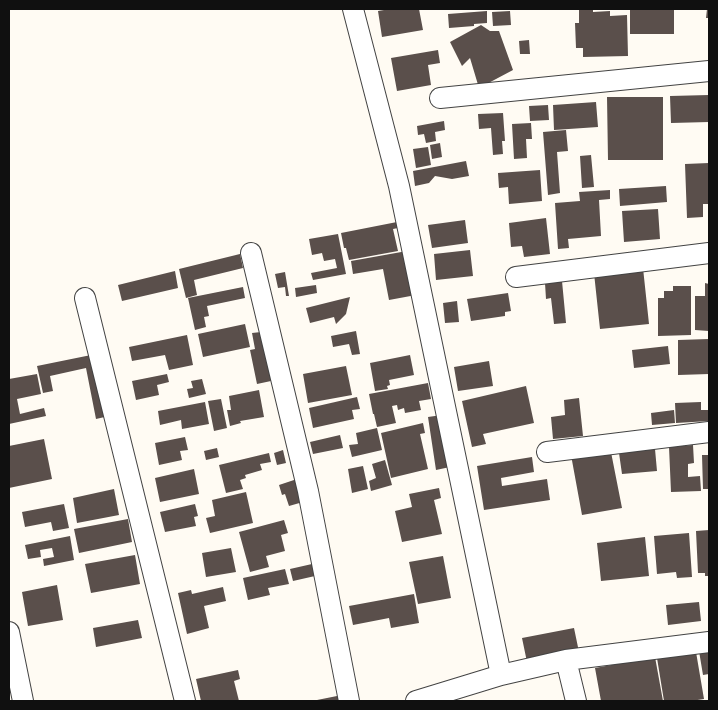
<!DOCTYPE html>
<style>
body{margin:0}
#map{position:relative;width:718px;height:710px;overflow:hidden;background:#fffbf3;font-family:"Libre Baskerville",serif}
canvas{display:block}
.frame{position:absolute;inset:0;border:10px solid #101010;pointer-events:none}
</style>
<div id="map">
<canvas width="718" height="710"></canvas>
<div class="frame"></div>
</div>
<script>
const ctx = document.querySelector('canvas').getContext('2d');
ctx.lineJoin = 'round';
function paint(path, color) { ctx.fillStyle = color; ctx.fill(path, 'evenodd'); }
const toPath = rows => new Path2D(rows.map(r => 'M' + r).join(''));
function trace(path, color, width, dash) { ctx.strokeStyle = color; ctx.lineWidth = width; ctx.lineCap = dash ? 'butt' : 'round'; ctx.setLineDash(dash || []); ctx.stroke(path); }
const building = toPath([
 [390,9,419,9,423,30,382,37,378,11],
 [579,9,593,9,593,12,610,11,610,16,627,15,628,56,583,57,583,48,576,48,575,23,579,23],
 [630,9,674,9,674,34,630,34],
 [707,9,709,9,709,18,706,18],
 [487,11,487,23,474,24,474,26,449,28,448,14],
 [510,11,511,25,493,26,492,12],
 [481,25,490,31,499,31,513,70,479,88,470,58,462,66,450,42],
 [529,40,530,54,520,54,519,41],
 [438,50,440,63,428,65,431,85,397,91,391,58],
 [709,95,709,122,671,123,670,96],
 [607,97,663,97,663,160,608,160],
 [596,102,598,127,554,130,553,105],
 [548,105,549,120,530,121,529,106],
 [503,113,505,141,502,141,503,154,493,155,491,128,479,129,478,114],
 [444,121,445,130,435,132,436,141,426,143,424,134,418,135,417,126],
 [531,123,532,139,526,139,527,158,514,159,512,124],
 [566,130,568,151,557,152,560,193,548,195,543,132],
 [440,143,442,157,432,159,430,145],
 [428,147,431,165,416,168,413,149],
 [591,155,594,187,582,188,580,156],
 [466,161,469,176,452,179,435,176,429,183,415,186,413,171],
 [709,163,709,204,703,204,703,217,687,218,685,164],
 [540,170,542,201,509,204,508,187,499,188,498,173],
 [666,186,667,202,620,206,619,189],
 [610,190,610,199,599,200,601,236,568,239,569,248,558,249,555,203,580,201,579,192],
 [658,209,660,239,624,242,622,211],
 [546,218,550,254,524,257,522,246,511,247,509,223],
 [465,220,468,243,432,248,428,225],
 [397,222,398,228,393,229,398,251,349,260,346,248,344,248,341,233],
 [338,234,346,274,313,280,311,273,337,268,335,259,324,261,322,253,312,255,309,239],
 [470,250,473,276,436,280,434,254],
 [407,251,416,295,389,300,383,269,353,274,351,261],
 [240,254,243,268,194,280,197,295,186,298,179,269],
 [643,268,649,324,600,329,594,273],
 [175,271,178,288,122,301,118,285],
 [285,272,289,296,286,296,285,287,278,288,275,274],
 [562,281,566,323,554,324,551,298,546,299,545,283],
 [705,283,709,284,709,331,695,330,695,296,705,296],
 [316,285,317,293,296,297,295,288],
 [673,286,691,286,691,335,658,336,658,298,664,298,664,291,673,291],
 [243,287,245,298,207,306,209,316,204,317,206,327,195,330,188,298],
 [508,293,511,311,505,312,505,316,471,321,467,299],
 [350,297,346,314,336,324,334,317,310,323,306,308],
 [457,301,459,322,445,323,443,303],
 [245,324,250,347,203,357,198,334],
 [356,331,360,354,352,355,349,344,333,347,331,336],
 [261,332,271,381,257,384,250,350,255,349,252,333],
 [187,335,193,365,169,370,165,355,132,361,129,347],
 [709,339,709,374,678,375,678,340],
 [668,346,670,364,634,368,632,350],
 [96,354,109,416,96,419,86,368,50,376,53,391,43,393,37,366],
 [410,355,414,375,389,380,390,385,387,386,388,389,375,391,370,363],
 [489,361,493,386,458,391,454,367],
 [346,366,352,395,308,403,303,374],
 [37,374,41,394,17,399,20,414,44,408,46,416,9,424,9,379],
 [167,374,169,382,157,385,159,395,136,400,132,381],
 [202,379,206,394,189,398,187,389,193,388,191,381],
 [428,383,431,399,419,401,421,410,405,413,404,408,398,410,397,405,392,406,396,423,377,427,374,414,373,414,369,394],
 [526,386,534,423,483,434,486,444,472,447,462,401],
 [259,390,264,417,240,421,241,423,230,426,227,410,231,410,229,396],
 [357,397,360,409,352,410,354,419,313,428,309,408],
 [579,398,583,436,553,439,551,417,565,415,564,400],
 [221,399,227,428,214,431,208,401],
 [205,402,209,424,182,429,181,420,160,425,158,411],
 [701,402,701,410,709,410,709,421,676,423,675,403],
 [674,410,675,423,652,425,651,413],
 [442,415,450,467,436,470,428,417],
 [423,423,425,433,420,434,428,469,391,478,381,433],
 [377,428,382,450,352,457,349,445,358,444,356,433],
 [340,435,343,448,313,454,310,442],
 [185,437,188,450,180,451,182,460,159,465,155,443],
 [44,439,52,479,9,488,9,446],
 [693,445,694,463,688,464,688,477,700,476,701,491,671,492,669,447],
 [610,447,622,508,582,515,571,455],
 [217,448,219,457,206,460,204,451],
 [655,449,657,471,622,474,619,453],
 [283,450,286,463,277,465,274,453],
 [269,453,271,462,260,464,262,470,245,475,246,478,240,480,243,489,226,493,219,465],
 [702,455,709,455,709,489,703,489],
 [532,457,534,472,501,478,502,486,547,479,550,500,484,510,477,466],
 [385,460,392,485,371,491,369,481,376,478,372,464],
 [363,466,368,489,352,493,348,469],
 [194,469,199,494,160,502,155,478],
 [297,479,303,502,289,506,285,494,282,495,279,485],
 [439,488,441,498,434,500,442,534,402,542,395,511,412,507,409,494],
 [114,489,119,515,77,523,73,498],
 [246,492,253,523,210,533,206,518,215,516,212,500],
 [64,504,69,528,53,531,51,522,25,527,22,512],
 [195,504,198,516,194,517,196,526,165,532,160,512],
 [128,519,132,542,79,553,74,529],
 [284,520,288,533,281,535,285,551,266,556,269,567,250,572,239,532],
 [709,530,709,576,705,576,705,573,698,573,696,531],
 [689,533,692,577,677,578,676,572,657,574,654,536],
 [70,536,74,560,44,566,43,559,54,557,52,548,40,550,41,557,28,559,25,545],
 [645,537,649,576,601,581,597,543],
 [231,548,236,572,206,577,202,553],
 [135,555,140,584,91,593,85,564],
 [443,556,451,598,418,604,409,562],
 [312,564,315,576,293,581,290,569],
 [285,569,289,584,268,588,270,595,248,600,243,578],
 [57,585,63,620,28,626,22,592],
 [223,587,226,601,204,606,209,628,187,634,178,593,191,590,192,594],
 [414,594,419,623,391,628,389,618,353,625,349,606],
 [699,602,701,621,668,625,666,605],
 [138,620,142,638,96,647,93,628],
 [574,628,579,652,527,662,522,638],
 [709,649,709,674,703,675,699,651],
 [696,652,704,699,691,701,664,701,657,658],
 [655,657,663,701,601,701,595,668],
 [238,670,240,679,234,681,239,701,201,701,196,679],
 [342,695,344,701,317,701,317,700]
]);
const street = toPath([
 [353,9,399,186,501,675],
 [440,98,709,71],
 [251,253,308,491,349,701],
 [516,277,709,253],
 [85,298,185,701],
 [547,452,709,432],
 [9,632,23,701],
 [566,660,576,701],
 [416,701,501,675,566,660,709,642]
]);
paint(building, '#5a4f4b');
trace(street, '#434343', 22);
trace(street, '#fff', 20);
</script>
